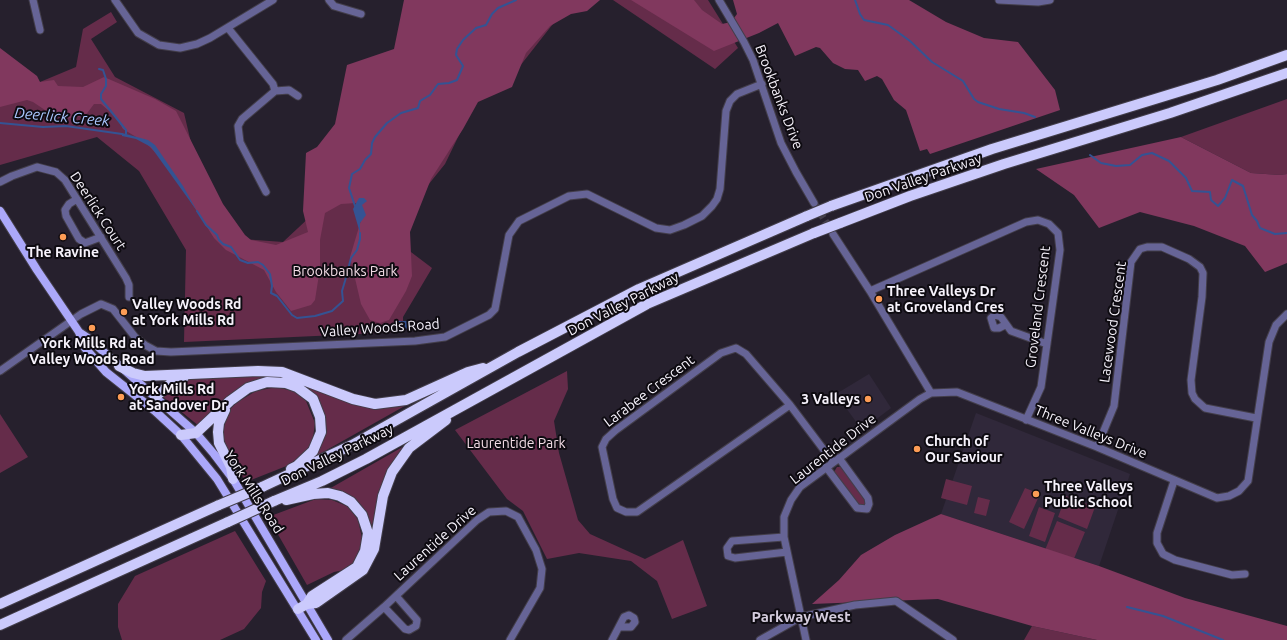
<!DOCTYPE html>
<style>
body{margin:0}
canvas{display:block;background:#26202d}
</style>
<canvas width="1287" height="640"></canvas>
<script>
const ctx = document.querySelector('canvas').getContext('2d');
ctx.lineJoin = 'round';
function paint(path, color) { ctx.fillStyle = color; ctx.fill(path, 'evenodd'); }
const toPath = rows => new Path2D(rows.map(r => 'M' + r).join(''));
function trace(path, color, width, dash) { ctx.strokeStyle = color; ctx.lineWidth = width; ctx.lineCap = dash ? 'butt' : 'round'; ctx.setLineDash(dash || []); ctx.stroke(path); }
function label(font, color, halo, rows, align = 'center') {
  ctx.font = font + ' Ubuntu,sans-serif'; ctx.lineWidth = 4; ctx.setLineDash([]); ctx.textBaseline = 'middle'; ctx.strokeStyle = halo; ctx.fillStyle = color; for (const [text, x, y, turn = 0] of rows) {
    ctx.save(); ctx.translate(x, y); ctx.rotate((+turn || 0) * Math.PI / 180); ctx.textAlign = isNaN(turn) ? turn : align; if (halo) ctx.strokeText(text, 0, 0); ctx.fillText(text, 0, 0); ctx.restore();
  }
}
const built = toPath([
 [869,374,891,408,862,430,836,394],
 [976,413,1130,474,1099,566,941,514]
]);
const green = toPath([
 [613,0,708,0,738,48,715,69],
 [111,12,117,22,91,39,115,77,184,113,197,168,242,239,283,242,313,214,556,20,509,80,475,102,445,164,416,200,403,246,432,268,403,317,403,332,184,342,186,250,139,171,97,137,0,165,0,50,6,63,40,82,76,67,83,29],
 [1287,99,1287,174,1280,175,1251,173,1181,137],
 [567,371,568,389,554,421,559,453,578,520,590,534,645,559,683,540,707,606,672,619,657,581,631,561,579,553,547,559,523,511,507,499,455,430],
 [255,375,288,378,259,381,199,426,162,396,177,384,191,378],
 [298,383,354,403,410,403,316,456,325,433,326,419,316,399],
 [277,387,296,392,306,401,315,423,312,445,294,463,246,482,226,449,223,434,226,414,236,403,256,391],
 [0,414,28,457,0,473],
 [406,445,387,470,378,500,375,521,371,525,363,508,348,494,329,489],
 [837,467,841,467,866,501,865,506,860,507,834,472],
 [946,479,972,486,967,505,941,498],
 [1025,488,1040,494,1024,529,1009,522],
 [1066,496,1095,507,1087,529,1058,517],
 [978,497,990,500,986,516,974,513],
 [316,499,332,500,349,507,358,520,362,538,359,555,349,569,334,572,307,585,268,517],
 [1039,507,1055,513,1045,542,1029,536],
 [1057,521,1085,532,1073,561,1045,550],
 [235,531,266,581,262,592,261,608,244,629,220,640,122,640,118,627,118,604,135,576],
 [1032,626,1097,640,1024,640]
]);
const forest = toPath([
 [404,0,600,0,587,11,571,14,550,26,526,53,512,87,478,102,463,129,431,179,410,232,412,276,406,291,389,320,380,323,370,320,361,304,350,257,362,217,356,203,341,204,325,213,320,240,320,268,315,300,311,305,291,311,276,292,264,270,226,250,214,238,166,163,146,143,123,129,116,117,101,104,94,104,85,116,63,119,45,110,33,102,27,100,0,107,0,48,37,76,40,82,54,80,58,86,83,87,104,77,155,99,176,111,223,204,245,235,251,240,276,245,308,232,303,211,306,153,317,147,335,124,347,65,394,49],
 [631,0,694,0,702,10,722,24,731,22,737,14,733,0,909,0,946,22,984,38,1018,42,1055,90,1060,110,930,154,927,149,920,151,906,110,894,100,882,79,877,76,865,81,858,70,845,69,833,63,820,48,816,47,795,56,778,23,759,33,714,51],
 [1181,137,1251,173,1280,175,1287,174,1287,263,1265,272,1245,246,1194,226,1140,212,1099,228,1074,195,1036,169],
 [941,514,1099,566,1185,598,1287,626,1287,640,1097,640,1032,626,938,599,812,604,839,580,861,555,895,535]
]);
const water = toPath([
 [122,133,148,140,155,145,183,186,197,211,151,147,136,139,122,136],
 [359,198,364,198,367,201,362,205,366,215,360,223,360,233,353,209],
 [398,321,414,321,414,328,398,329]
]);
const stream = toPath([
 [855,0,860,14,864,20,888,25,910,41,932,62,963,81,974,99,978,102,999,109,1024,113,1035,117],
 [99,69,103,70,106,79,106,86,101,94,101,99,126,130,126,134],
 [0,123,43,127,66,126,122,134],
 [1090,155,1101,163,1116,166,1130,165,1142,155,1152,153,1169,161,1186,178,1192,191,1210,192,1211,200,1218,206,1225,198,1232,180,1243,186,1252,215,1257,221,1260,228,1275,234,1287,233],
 [355,206,349,188,352,174,360,169,365,160,371,154,372,143,375,137,387,123,401,113,418,108,420,101,430,95,438,84,449,83,457,80,463,66,456,55,457,49,463,40,476,28,486,25,492,14,498,8,516,0],
 [197,211,206,225,217,235,219,240,223,244,231,247,240,260,248,263,258,262,263,265,270,274,272,286,271,293,277,296,292,315,297,318,315,316,332,311,343,301,342,291,345,281,351,258,357,250,360,239,360,233],
 [1127,607,1163,616,1223,640]
]);
const minorTunnel = toPath([
 [814,203,831,230]
]);
const minor = toPath([
 [33,0,40,30],
 [115,0,138,33,159,45,180,48,197,44,210,38,273,0],
 [329,0,334,6,361,14],
 [719,0,744,42,753,60,781,143,796,172,814,203],
 [999,0,1038,2,1050,0],
 [228,28,273,84,275,91],
 [0,182,12,176,37,167,56,172,65,180,126,278,129,285,129,297],
 [266,192,240,142,238,126,242,119,275,91,289,90,298,96],
 [77,199,69,204,65,210,66,216,79,239,85,243,101,237],
 [833,234,870,291,931,393],
 [870,291,1026,222,1038,220,1049,224,1058,233,1060,250,1041,387,1026,420],
 [1005,325,999,328,994,328,991,318,995,315,1001,317,1011,331,1047,344],
 [0,371,81,314,101,304,113,309,135,337,145,345,156,351,171,352,415,341,445,337,489,315,495,309,509,235,519,221,569,196,587,194,656,228,670,230,684,225,702,216,712,206,717,199,720,189,726,111,730,101,737,94,762,84],
 [790,405,637,512,626,512,617,508,613,499,602,447,606,439,616,430,721,353,736,348,746,354,790,405,833,462],
 [1097,447,1114,406,1131,262,1140,249,1147,247,1162,247,1189,259,1200,267,1203,273,1202,297,1191,380,1192,393,1195,399,1205,408,1256,418],
 [826,467,857,508,867,509,869,504,868,498,839,458],
 [1174,481,1157,533,1157,543,1163,554,1175,560,1232,575,1245,574],
 [784,537,732,541,727,548,728,556,735,558,787,552],
 [384,607,405,629,409,630,416,626,417,620,396,596],
 [346,640,384,607,477,520,489,512,506,511,518,517,536,550,542,569,540,588,510,640],
 [612,640,624,617,629,615,634,618,635,622,631,627,620,627],
 [760,640,801,617,855,605,896,601,953,640],
 [806,640,784,537,784,517,791,500,800,487,920,399,931,393,957,392,1097,447,1217,498,1229,496,1239,491,1248,481,1269,342,1276,325,1287,314]
]);
const major = toPath([
 [0,211,37,270,79,332,85,348,106,372,155,411,181,435,217,479,316,640],
 [79,332,88,338,196,433,214,454,233,479,328,640]
]);
const highway = toPath([
 [831,206,992,149,1217,80,1287,55],
 [840,223,910,196,1004,164,1170,113,1287,73],
 [119,366,133,373,145,376,258,371,282,372,353,399,375,404,406,400,468,372,483,368],
 [155,397,169,385,184,377],
 [225,410,219,423,218,432,219,443,231,467,233,479],
 [181,435,196,433,230,401,248,388,267,382,286,383,297,387,313,399,320,417,321,432,313,451,297,466,291,469],
 [262,487,352,445,518,352,639,289,807,216],
 [286,500,313,494,328,493,340,496,351,502,362,515,368,533,365,551,357,567,312,596,307,604],
 [274,501,322,481,366,459,647,304,814,233],
 [0,604,219,505],
 [298,609,307,604,316,603,363,570,374,549,383,496,392,472,409,448,446,420],
 [0,625,228,522]
]);
const highwayBridge = toPath([
 [807,216,831,206],
 [814,233,840,223],
 [219,505,262,487],
 [228,522,274,501]
]);
const markers = [
 [63,237,4,"#fd9c55"],
 [879,299,4,"#fd9c55"],
 [124,312,4,"#fd9c55"],
 [92,328,4,"#fd9c55"],
 [121,397,4,"#fd9c55"],
 [868,399,4,"#fd9c55"],
 [917,449,4,"#fd9c55"],
 [1036,494,4,"#fd9c55"]
];
const streetNames = [
 ["Brookbanks Drive",779,97,69],
 ["Don Valley Parkway",923,178,-19],
 ["Deerlick Court",98,211,57],
 ["Don Valley Parkway",623,304,-27],
 ["Groveland Crescent",1038,307,-83],
 ["Lacewood Crescent",1113,322,-82],
 ["Valley Woods Road",380,328,-4],
 ["Larabee Crescent",649,391,-37],
 ["Three Valleys Drive",1091,432,22],
 ["Laurentide Drive",833,449,-38],
 ["Don Valley Parkway",337,455,-26],
 ["York Mills Road",254,492,57],
 ["Laurentide Drive",435,543,-42]
];
const poiNames = [
 ["The Ravine",63,252,"center"],
 ["Three Valleys Dr",887,291],
 ["at Groveland Cres",887,307],
 ["Valley Woods Rd",132,304],
 ["at York Mills Rd",132,320],
 ["York Mills Rd at",92,343,"center"],
 ["Valley Woods Road",92,359,"center"],
 ["York Mills Rd",129,389],
 ["at Sandover Dr",129,405],
 ["3 Valleys",860,399,"right"],
 ["Church of",925,441],
 ["Our Saviour",925,457],
 ["Three Valleys",1044,486],
 ["Public School",1044,502]
];
const parkNames = [
 ["Brookbanks Park",345,271],
 ["Laurentide Park",516,443]
];
const waterNames = [
 ["Deerlick Creek",62,117,5]
];
const neighbourhoodNames = [
 ["Parkway West",801,617]
];
paint(built, '#30283a');
paint(green, '#652c4a');
paint(forest, '#81385e');
paint(water, '#345393');
trace(stream, '#345393', 2);
trace(minorTunnel, '#45404c', 7, [7, 3.5]);
trace(minor, '#433e4a', 9);
trace(major, '#433e4a', 10);
trace(highway, '#433e4a', 12);
trace(minor, '#666496', 7);
trace(major, '#aba8fa', 8);
trace(highway, '#cbcafc', 10);
trace(highwayBridge, '#433e4a', 12, []);
trace(highwayBridge, '#cbcafc', 10);
for (const [x, y, r, color] of markers) { const dot = new Path2D(); dot.arc(x, y, r, 0, 2 * Math.PI); ctx.fillStyle = color; ctx.fill(dot); trace(dot, '#0e0b11', 1.5); }
label('14px', '#f7f3fc', '#0e0b11', streetNames);
label('bold 14px', '#f7f3fc', '#0e0b11', poiNames, 'left');
label('14px', '#f3dce6', '#0e0b11', parkNames);
label('italic 15px', '#aac7fe', '#0e0b11', waterNames);
label('bold 15px', '#d4ccdd', '#0e0b11', neighbourhoodNames);
</script>
